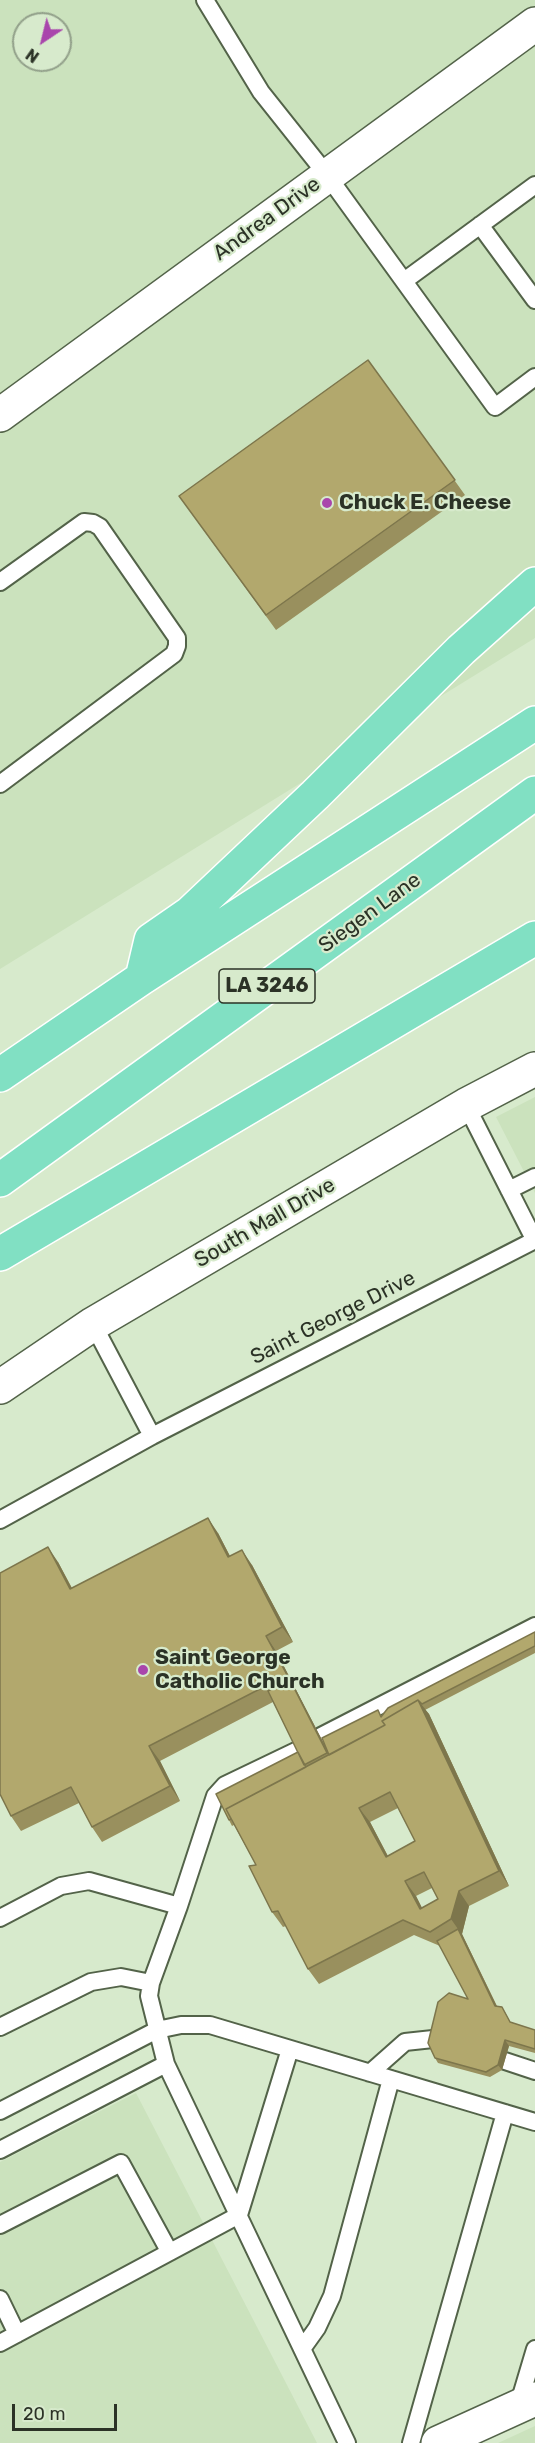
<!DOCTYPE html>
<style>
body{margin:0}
#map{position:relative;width:535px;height:2443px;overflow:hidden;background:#d7eacc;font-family:Rubik,sans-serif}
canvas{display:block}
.north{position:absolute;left:12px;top:12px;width:60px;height:60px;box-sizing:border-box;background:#d7eacc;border:2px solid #92a08a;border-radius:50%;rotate:215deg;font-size:16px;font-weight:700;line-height:24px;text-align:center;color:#2b3226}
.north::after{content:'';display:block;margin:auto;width:21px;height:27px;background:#a946ac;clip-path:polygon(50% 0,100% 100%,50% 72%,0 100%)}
.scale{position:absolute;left:12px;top:2404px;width:105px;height:27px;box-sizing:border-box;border:3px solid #2b3226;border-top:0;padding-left:8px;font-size:18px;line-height:21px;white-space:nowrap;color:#2b3226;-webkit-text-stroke:4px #d7eacc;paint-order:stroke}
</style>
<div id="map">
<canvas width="535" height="2443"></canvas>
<div class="north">N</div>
<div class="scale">20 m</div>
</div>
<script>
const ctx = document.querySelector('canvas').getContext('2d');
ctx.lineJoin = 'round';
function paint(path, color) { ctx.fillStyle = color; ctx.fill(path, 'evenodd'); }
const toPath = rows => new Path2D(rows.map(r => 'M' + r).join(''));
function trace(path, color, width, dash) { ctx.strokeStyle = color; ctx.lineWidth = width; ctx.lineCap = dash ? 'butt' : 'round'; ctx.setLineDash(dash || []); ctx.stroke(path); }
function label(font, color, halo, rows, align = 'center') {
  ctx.font = font + ' Rubik,sans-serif'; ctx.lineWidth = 4.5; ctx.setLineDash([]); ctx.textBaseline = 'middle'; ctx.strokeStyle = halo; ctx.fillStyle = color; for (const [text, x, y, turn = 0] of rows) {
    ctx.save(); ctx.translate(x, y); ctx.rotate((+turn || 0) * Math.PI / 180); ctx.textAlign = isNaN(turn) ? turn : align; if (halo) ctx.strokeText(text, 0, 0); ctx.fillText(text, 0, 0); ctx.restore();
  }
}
const built = toPath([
 [0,0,535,0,535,638,0,969],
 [24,24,60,24,60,60,24,60],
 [535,1097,535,1193,496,1117],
 [136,2093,317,2443,0,2443,0,2162],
 [535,2426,535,2443,498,2443]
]);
const lane = toPath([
 [205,0,261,92,327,175,495,407,535,377],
 [480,225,535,300],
 [404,281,535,185],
 [0,582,84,522,93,523,100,527,177,638,177,646,174,654,0,784],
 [466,1105,535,1241],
 [509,1190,535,1177],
 [93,1324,152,1436],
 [0,1520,152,1436,535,1240],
 [321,1736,535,1626],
 [300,1749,225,1785,215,1796,179,1906,151,1983,149,1996,166,2064,347,2443],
 [0,1918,61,1886,89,1881,179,1906],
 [0,2027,91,1982,121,1977,151,1983],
 [505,2061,535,2071],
 [370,2073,405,2042,433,2039],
 [0,2111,157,2030,181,2025,210,2025,535,2122],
 [0,2150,166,2064],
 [0,2225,121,2163,169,2251],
 [0,2299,17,2334],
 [0,2343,239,2215,290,2049],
 [302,2349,317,2328,332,2296,391,2079],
 [518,2406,535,2349],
 [411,2443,505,2113]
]);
const street = toPath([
 [0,415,535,24],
 [438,2443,535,2399]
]);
const secondary = toPath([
 [0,1387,93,1324,466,1105,535,1069]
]);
const primary = toPath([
 [142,978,151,940,190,913,315,795,461,650,535,584],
 [0,1075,142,978,535,723],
 [0,1180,535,793],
 [0,1254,535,938]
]);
const wall = toPath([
 [368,360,465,495,276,630,179,496],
 [218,1533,230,1556,252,1565,293,1642,276,1651,325,1746,535,1632,535,1653,425,1710,429,1714,509,1886,469,1906,462,1934,497,2006,502,2007,511,2023,535,2030,535,2053,509,2046,502,2070,490,2077,438,2063,435,2058,468,1999,440,1946,414,1935,319,1984,308,1969,286,1926,283,1927,272,1912,256,1865,234,1825,232,1826,229,1820,298,1752,273,1702,160,1761,180,1801,102,1842,92,1827,79,1803,21,1831,11,1816,58,1562,72,1588],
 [398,1808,415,1841,388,1856,370,1822],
 [432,1888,438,1899,422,1908,416,1896]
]);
const shadedWall = toPath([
 [208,1518,218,1533,238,1572,228,1557],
 [48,1547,58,1562,80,1604,70,1589],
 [242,1550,252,1565,293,1642,282,1627],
 [266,1636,276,1651,334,1763,327,1753,290,1680],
 [418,1700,429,1714,509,1886,499,1871],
 [149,1746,160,1761,180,1801,170,1786],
 [359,1808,370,1822,396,1872,386,1857],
 [405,1881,416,1896,430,1924,420,1909],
 [459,1891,469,1906,462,1934,499,2011,495,2006,458,1929,451,1919],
 [505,2040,509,2046,502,2070,498,2065]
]);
const building = toPath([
 [368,360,455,480,266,615,179,496,368,360],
 [208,1518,228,1557,242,1550,282,1627,266,1636,287,1675,149,1746,170,1786,92,1827,71,1787,11,1816,0,1794,0,1573,48,1547,70,1589,208,1518],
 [535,1632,535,1646,422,1704,418,1700,382,1721,385,1725,329,1755,322,1738,378,1710,381,1717,388,1708,535,1632],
 [290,1680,327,1753,304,1765,268,1691,290,1680],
 [418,1700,499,1871,459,1891,451,1919,430,1932,403,1920,308,1969,278,1911,272,1912,249,1866,256,1865,226,1809,385,1725,382,1721,418,1700],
 [390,1792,415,1841,386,1857,359,1808,390,1792],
 [424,1872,438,1899,420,1909,405,1881,424,1872],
 [298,1752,306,1767,226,1809,231,1819,229,1820,216,1794,298,1752],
 [458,1929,495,2006,502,2007,510,2022,535,2030,535,2049,505,2040,498,2065,486,2072,435,2058,428,2043,438,2002,449,1993,468,1999,437,1941,458,1929]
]);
const markers = [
 [327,503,6,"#a946ac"],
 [143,1670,6,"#a946ac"]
];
const shields = [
 [267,986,96]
];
const shieldNames = [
 ["LA 3246",267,986]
];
const streetNames = [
 ["Andrea Drive",267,219,-36],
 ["Siegen Lane",370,913,-36],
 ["South Mall Drive",265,1223,-30],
 ["Saint George Drive",333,1318,-27]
];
const poiNames = [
 ["Chuck E. Cheese",339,503],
 ["Saint George",155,1658],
 ["Catholic Church",155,1682]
];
paint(built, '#cbe2bd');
trace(lane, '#536349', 20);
trace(street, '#536349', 36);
trace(secondary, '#536349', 36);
trace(primary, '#fff', 36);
trace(lane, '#fff', 16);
trace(street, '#fff', 33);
trace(secondary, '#fff', 33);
trace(primary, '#81e0c3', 33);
paint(wall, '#99905e');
paint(shadedWall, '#7d764c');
paint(building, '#b2a86d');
trace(building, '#7d764c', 1.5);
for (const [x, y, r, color] of markers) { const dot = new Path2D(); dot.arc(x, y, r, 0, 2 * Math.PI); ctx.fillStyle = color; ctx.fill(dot); trace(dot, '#d7eacc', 2); }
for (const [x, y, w] of shields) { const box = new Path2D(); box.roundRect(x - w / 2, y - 17, w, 34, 4.5); ctx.fillStyle = '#d7eacc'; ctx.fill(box); trace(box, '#2b3226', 1.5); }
label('bold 20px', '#2b3226', null, shieldNames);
label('21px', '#2b3226', '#d7eacc', streetNames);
label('bold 21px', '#2b3226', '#d7eacc', poiNames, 'left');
</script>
